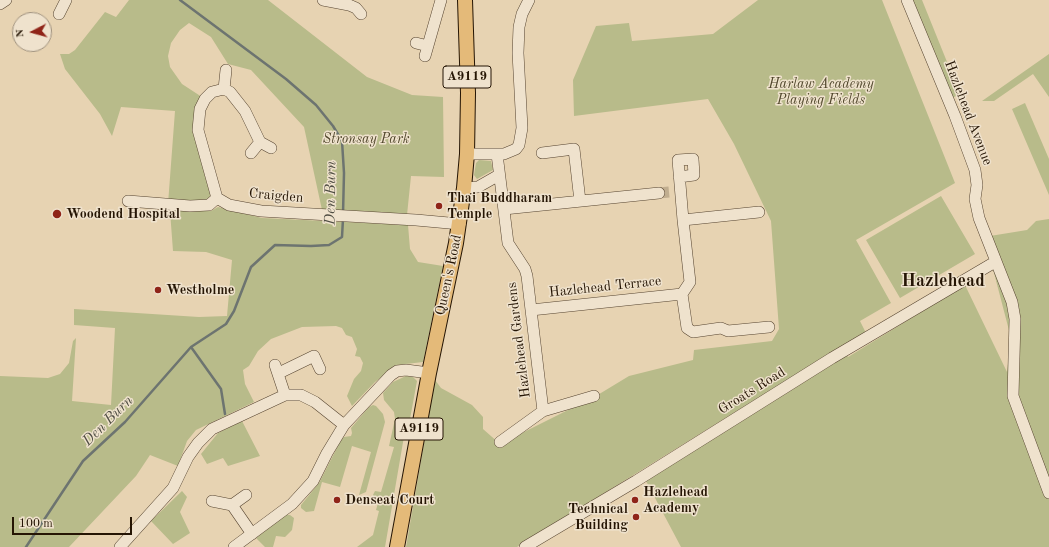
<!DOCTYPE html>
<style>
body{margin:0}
#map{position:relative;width:1049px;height:547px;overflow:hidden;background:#e7d3b2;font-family:"Old Standard TT",serif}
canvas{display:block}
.north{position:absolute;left:12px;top:12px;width:40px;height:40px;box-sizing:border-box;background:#efe2cd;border:1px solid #9e907d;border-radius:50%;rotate:264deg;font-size:11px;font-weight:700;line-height:16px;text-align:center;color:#251504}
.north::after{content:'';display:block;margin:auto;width:14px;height:18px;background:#8f2418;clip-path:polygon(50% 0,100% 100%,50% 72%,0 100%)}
.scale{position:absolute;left:12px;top:517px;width:120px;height:18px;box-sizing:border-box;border:2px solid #251504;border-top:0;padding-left:5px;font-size:12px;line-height:14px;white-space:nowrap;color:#251504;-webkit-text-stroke:3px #efe2cd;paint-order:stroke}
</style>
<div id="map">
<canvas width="1049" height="547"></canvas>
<div class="north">N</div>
<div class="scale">100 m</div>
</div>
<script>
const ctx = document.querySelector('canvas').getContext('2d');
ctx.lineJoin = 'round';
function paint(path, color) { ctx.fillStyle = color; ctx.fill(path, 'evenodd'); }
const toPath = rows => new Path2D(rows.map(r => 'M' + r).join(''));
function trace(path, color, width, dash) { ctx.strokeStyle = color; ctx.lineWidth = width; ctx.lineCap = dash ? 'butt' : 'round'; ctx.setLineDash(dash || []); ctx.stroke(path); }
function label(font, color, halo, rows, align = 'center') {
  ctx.font = font + ' "Old Standard TT",serif'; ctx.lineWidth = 3; ctx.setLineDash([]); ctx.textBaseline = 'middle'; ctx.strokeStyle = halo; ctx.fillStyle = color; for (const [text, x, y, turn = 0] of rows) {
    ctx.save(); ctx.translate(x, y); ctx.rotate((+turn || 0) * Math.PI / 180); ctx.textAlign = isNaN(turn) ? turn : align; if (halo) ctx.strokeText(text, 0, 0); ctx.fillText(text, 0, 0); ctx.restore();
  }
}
const green = toPath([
 [129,0,268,0,367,77,412,95,443,97,444,177,411,176,407,215,322,210,304,127,251,70,228,64,211,37,189,23,180,30,171,43,168,56,170,67,182,84,205,99,198,130,217,198,209,205,168,204,175,111,121,107,112,136,100,114,65,69,60,54,69,54,75,50,105,12,116,17],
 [758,0,882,0,955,183,856,240,891,303,860,321,866,333,795,375,517,547,406,547,435,380,441,388,472,405,483,417,483,429,500,444,596,396,629,376,693,360,694,350,772,341,779,329,771,221,734,144,708,99,574,116,573,80,596,26,629,23,632,41,713,34],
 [910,0,922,0,960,94,950,99],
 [1049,54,1049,97,1033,74,994,101,982,101],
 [1025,103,1049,159,1049,195,1012,109],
 [479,160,491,161,493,170,477,179,474,175,476,163],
 [941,196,975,254,900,298,866,240],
 [218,207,262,218,408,225,410,249,418,262,443,266,423,362,397,365,375,382,352,406,347,396,354,379,361,371,363,363,360,357,355,356,357,349,352,337,346,335,342,328,336,326,302,327,271,339,258,351,249,366,243,370,245,384,254,402,196,430,187,441,178,466,150,455,136,476,69,547,0,547,0,376,48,378,60,374,69,363,73,341,76,338,72,401,111,405,115,328,74,325,74,309,199,317,227,316,232,260,206,252,173,251,170,211,211,211],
 [1049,219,1049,547,681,547,646,481,847,355,848,357,965,285,1007,372,1011,338,993,269,990,236,1027,230,1036,221],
 [406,376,413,377,417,381,410,419,407,419,385,547,357,547,373,535,379,511,376,510,378,503,374,499,373,495,375,491,381,492,394,447,389,446,395,419,394,412,384,400,383,393,393,382],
 [373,405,376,406,383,414,385,422,366,492,359,495,371,452,352,446,340,487,322,482,314,511,306,512,301,508,301,505,319,483,341,440,344,437,351,436,352,433,351,428,369,407],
 [242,421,260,456,228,466,223,458,207,464,201,454,218,433],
 [182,491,187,497,180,512,190,533,173,544,151,521],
 [286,515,290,515,294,518,292,530,285,537,276,536,273,547,265,547,256,538]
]);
const stream = toPath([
 [180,0,286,79,316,105,333,126,342,141,344,173,343,214],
 [191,347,221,389,225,414],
 [26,547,83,461,125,422,191,347,226,324,234,311,251,267,275,245,311,246,329,245,342,237,343,219]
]);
const minorTunnel = toPath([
 [659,193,669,192]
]);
const minor = toPath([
 [323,0,349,5,356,8,361,14],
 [907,0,955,116,975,170,977,185,975,199,979,218,1012,302,1015,319,1013,396,1049,493],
 [0,4,6,0],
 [59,14,66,0],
 [416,43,428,46],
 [425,56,441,0],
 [224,89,226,70],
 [271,148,260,142,245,111,230,92,224,89,212,92,205,99,200,109,198,130,217,198,229,205,261,211,416,220,460,224],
 [251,153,260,142],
 [542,153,574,149,580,201],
 [467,154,504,154,516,149,519,145,522,128,518,53,519,27,522,14,529,0],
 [497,154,508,243,525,269,527,276,543,411],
 [679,177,694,175,693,159,678,160,683,220,690,282,682,294,687,328,693,332,721,328,728,331,769,327],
 [464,188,478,187,499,175],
 [128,201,190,206,209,205,217,198],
 [504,209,659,193],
 [683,220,759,212],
 [531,310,682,294],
 [275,365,285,395],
 [279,373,314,356,320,369],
 [500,442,543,411,594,396],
 [212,501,232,505,252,534],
 [232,505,246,495],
 [120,547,173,488,188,457,198,443,212,429,285,395,301,395,315,402,344,425],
 [234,547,292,504,313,481,327,453,344,425,391,375,397,371,406,370,429,373],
 [525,547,636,481,832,358,995,262]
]);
const major = toPath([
 [397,547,429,373,456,243,464,188,467,154,468,93,465,0]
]);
const markers = [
 [439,206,4,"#8f2418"],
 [57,214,5,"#8f2418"],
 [158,290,4,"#8f2418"],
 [337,500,4,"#8f2418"],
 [635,500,4,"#8f2418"],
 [636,517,4,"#8f2418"]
];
const shields = [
 [467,77,48],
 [419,429,48]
];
const shieldNames = [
 ["A9119",467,77],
 ["A9119",419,429]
];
const parkNames = [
 ["Harlaw Academy",821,84],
 ["Playing Fields",821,100],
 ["Stronsay Park",366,139]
];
const streetNames = [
 ["Hazlehead Avenue",968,113,69],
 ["Craigden",276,196,5],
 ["Queen's Road",449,275,-78],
 ["Hazlehead Terrace",605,287,-6],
 ["Hazlehead Gardens",519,340,-97],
 ["Groats Road",752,391,-32]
];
const poiNames = [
 ["Thai Buddharam",447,198],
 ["Temple",447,214],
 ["Woodend Hospital",66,214],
 ["Westholme",166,290],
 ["Hazlehead",643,492],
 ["Academy",643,508],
 ["Denseat Court",345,500],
 ["Technical",628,509,"right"],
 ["Building",628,525,"right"]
];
const waterNames = [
 ["Den Burn",331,193,-89],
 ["Den Burn",108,421,-45]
];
const districtNames = [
 ["Hazlehead",943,281]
];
paint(green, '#b8bb8a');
trace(stream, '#6d7470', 2.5);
trace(minorTunnel, '#c0ad8f', 11, [11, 5.5]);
trace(minor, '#564430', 12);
trace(major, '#251504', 16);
trace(minor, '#efe2cd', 11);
trace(major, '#e4ba79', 14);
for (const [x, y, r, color] of markers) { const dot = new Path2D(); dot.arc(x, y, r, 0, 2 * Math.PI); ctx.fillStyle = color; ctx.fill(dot); trace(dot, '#efe2cd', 1.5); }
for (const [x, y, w] of shields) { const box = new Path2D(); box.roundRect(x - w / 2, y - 11, w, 22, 3); ctx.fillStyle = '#efe2cd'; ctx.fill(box); trace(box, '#251504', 1); }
label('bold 13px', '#251504', null, shieldNames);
label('italic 14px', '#51472c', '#efe2cd', parkNames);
label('14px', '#251504', '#efe2cd', streetNames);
label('bold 14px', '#251504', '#efe2cd', poiNames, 'left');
label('italic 15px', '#4f4d43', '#efe2cd', waterNames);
label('bold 18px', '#251504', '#efe2cd', districtNames);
</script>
